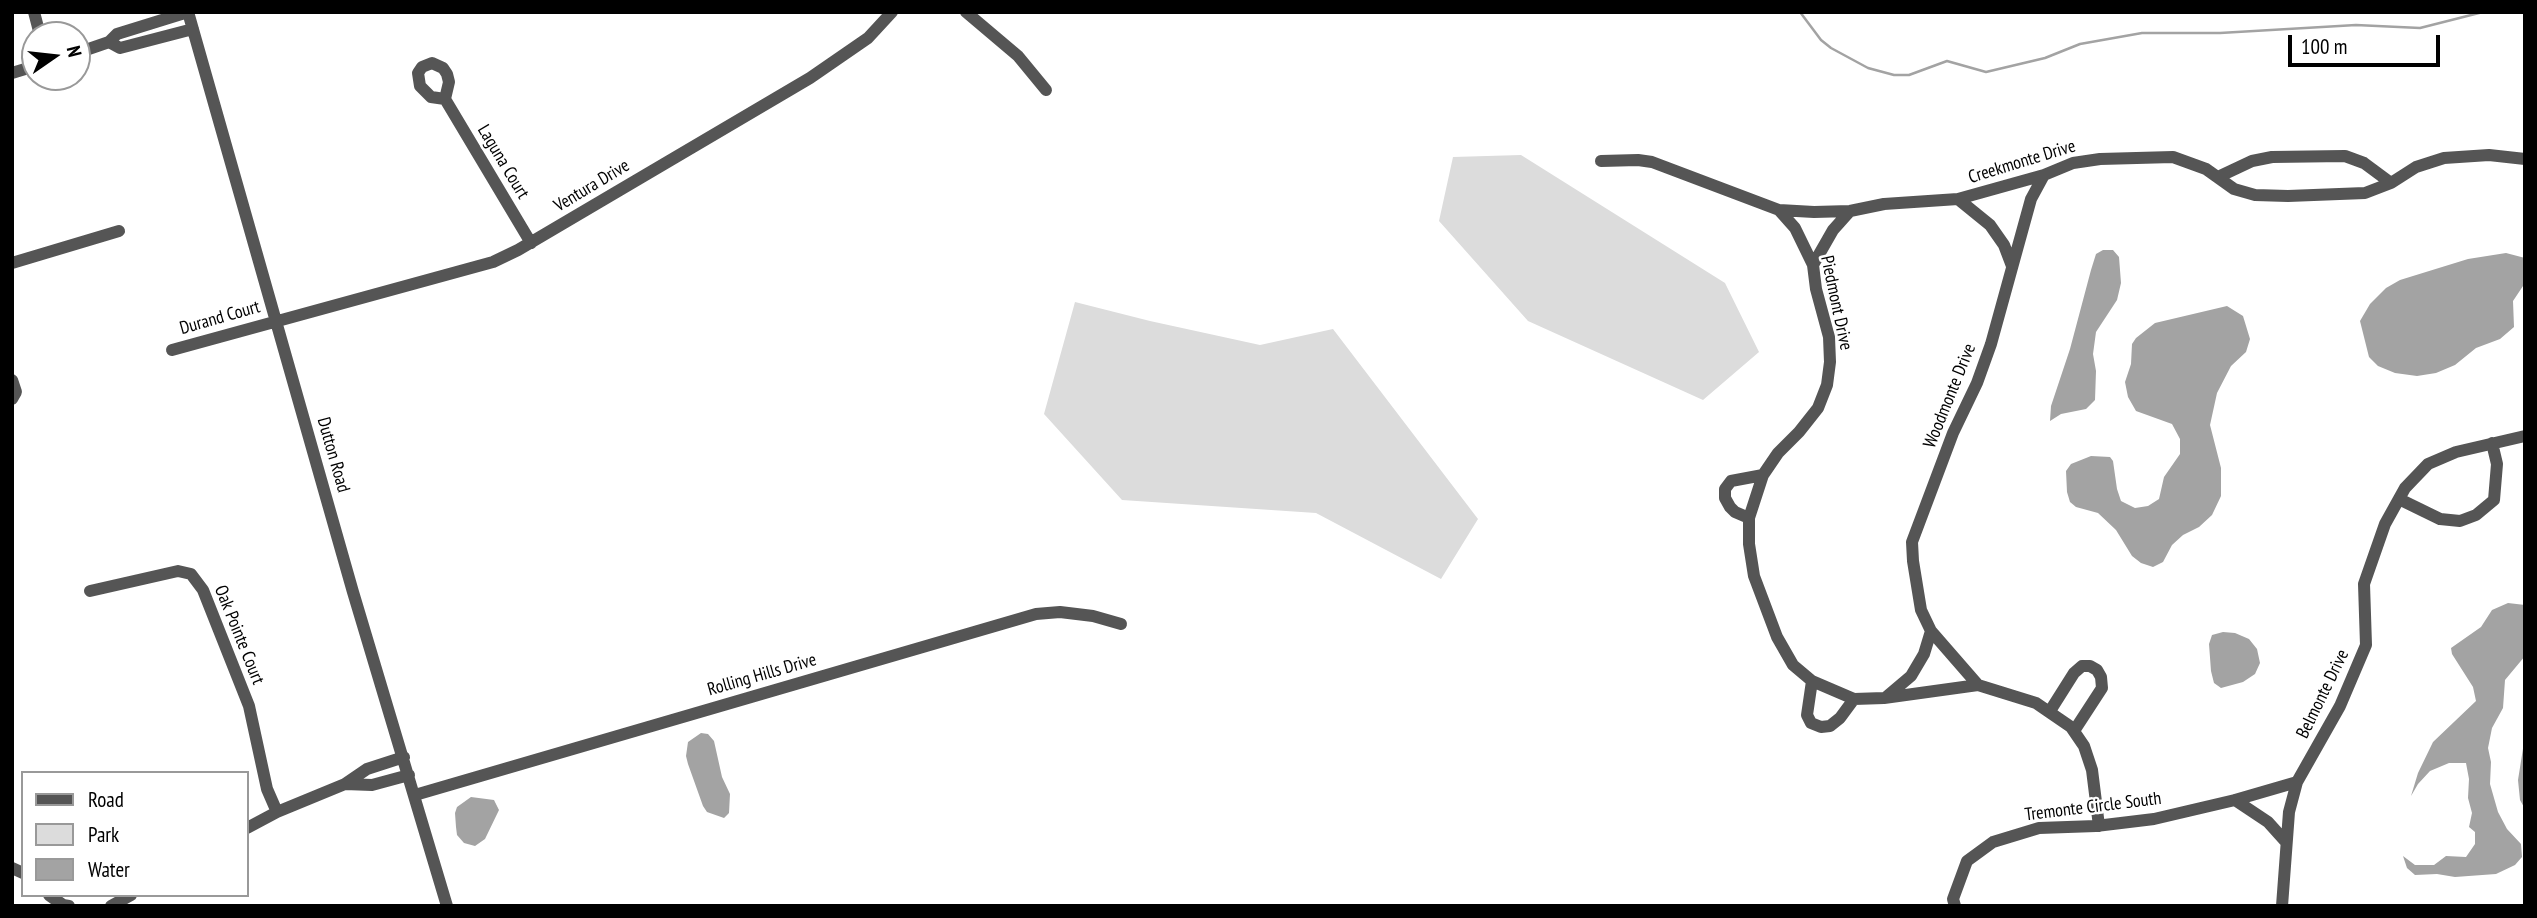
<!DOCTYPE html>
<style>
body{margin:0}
#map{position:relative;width:2537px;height:918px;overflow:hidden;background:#fff;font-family:"PT Sans Narrow",sans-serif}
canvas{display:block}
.frame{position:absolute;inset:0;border:14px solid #000;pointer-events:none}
.legend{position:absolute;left:21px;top:771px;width:228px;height:126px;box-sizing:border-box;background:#fff;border:2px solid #999;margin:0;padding:9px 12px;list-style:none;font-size:21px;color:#000}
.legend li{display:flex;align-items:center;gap:14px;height:35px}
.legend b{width:35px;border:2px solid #999}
.north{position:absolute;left:21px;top:21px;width:70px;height:70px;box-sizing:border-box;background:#fff;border:2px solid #999;border-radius:50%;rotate:76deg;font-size:19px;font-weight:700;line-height:28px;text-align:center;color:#000}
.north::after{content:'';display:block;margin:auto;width:24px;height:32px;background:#000;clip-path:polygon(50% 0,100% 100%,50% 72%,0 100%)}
.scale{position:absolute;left:2288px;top:35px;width:152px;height:32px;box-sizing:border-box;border:4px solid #000;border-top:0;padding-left:9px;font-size:21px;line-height:24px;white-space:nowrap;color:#000;-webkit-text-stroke:5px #fff;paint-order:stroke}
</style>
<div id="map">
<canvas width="2537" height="918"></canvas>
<div class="frame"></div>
<ul class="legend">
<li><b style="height:9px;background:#555"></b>Road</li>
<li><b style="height:19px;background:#dcdcdc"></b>Park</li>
<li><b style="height:19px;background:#a3a3a3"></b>Water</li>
</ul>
<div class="north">N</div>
<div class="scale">100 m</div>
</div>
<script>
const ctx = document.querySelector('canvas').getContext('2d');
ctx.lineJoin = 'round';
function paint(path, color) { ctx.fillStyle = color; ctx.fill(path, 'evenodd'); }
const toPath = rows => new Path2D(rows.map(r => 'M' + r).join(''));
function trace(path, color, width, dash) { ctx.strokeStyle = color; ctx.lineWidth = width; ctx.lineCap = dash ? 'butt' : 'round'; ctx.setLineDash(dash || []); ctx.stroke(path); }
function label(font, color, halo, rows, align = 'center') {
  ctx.font = font + ' "PT Sans Narrow",sans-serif'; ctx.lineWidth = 5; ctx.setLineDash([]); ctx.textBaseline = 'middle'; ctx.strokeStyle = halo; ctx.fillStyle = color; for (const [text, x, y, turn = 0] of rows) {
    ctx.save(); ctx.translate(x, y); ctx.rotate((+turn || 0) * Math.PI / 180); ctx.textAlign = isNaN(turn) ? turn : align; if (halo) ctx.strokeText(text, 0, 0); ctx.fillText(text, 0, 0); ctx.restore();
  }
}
const green = toPath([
 [1521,155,1725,283,1759,352,1703,400,1528,321,1439,221,1453,157],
 [1075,302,1150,321,1260,345,1333,329,1478,519,1441,579,1316,513,1122,500,1044,414]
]);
const water = toPath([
 [2103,250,2113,250,2119,257,2121,283,2117,300,2096,332,2093,354,2096,371,2095,400,2086,409,2061,414,2050,421,2051,406,2070,349,2091,270,2096,254],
 [2506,253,2525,258,2525,283,2513,301,2514,327,2500,339,2476,348,2455,365,2436,373,2417,376,2395,373,2378,366,2369,357,2360,321,2370,304,2386,288,2400,280,2468,259],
 [2227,306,2243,316,2250,339,2246,352,2231,366,2217,393,2210,425,2221,468,2221,496,2212,515,2199,527,2183,535,2172,545,2163,562,2153,567,2141,563,2132,556,2116,530,2098,513,2076,507,2070,502,2067,492,2066,471,2071,464,2091,456,2110,457,2113,461,2117,489,2121,501,2135,508,2148,506,2159,499,2164,477,2180,454,2180,439,2172,424,2136,411,2128,397,2125,382,2131,364,2132,344,2136,338,2155,323],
 [2508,603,2525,605,2525,656,2505,680,2503,708,2492,728,2488,748,2491,762,2490,784,2498,812,2507,829,2521,844,2522,857,2515,865,2496,874,2455,877,2437,874,2415,875,2407,868,2403,856,2415,865,2434,865,2446,856,2466,857,2475,844,2475,832,2469,827,2472,813,2468,798,2469,779,2466,763,2449,763,2430,771,2418,784,2411,796,2418,773,2433,742,2476,701,2473,687,2452,654,2451,648,2481,627,2492,610],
 [2223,632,2235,633,2249,639,2257,649,2260,663,2255,674,2243,682,2221,688,2214,683,2211,671,2209,644,2212,635],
 [701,733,708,734,714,741,722,777,730,794,729,813,724,818,707,812,703,806,688,764,686,756,688,742],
 [2525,736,2525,809,2520,800,2518,780],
 [471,797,494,800,499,810,485,839,475,846,464,843,457,835,456,827,455,813,457,807]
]);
const stream = toPath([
 [1800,12,1821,40,1831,48,1868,68,1894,75,1909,75,1947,61,1986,72,2045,58,2080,44,2142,33,2220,33,2356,25,2420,28,2483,12]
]);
const minor = toPath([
 [34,12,40,35],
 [188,12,353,592,447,906],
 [966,12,1018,56,1046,90],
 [109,42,120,48,193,29],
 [77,53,109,42,117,34,188,12],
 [12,73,35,66],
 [445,99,431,97,420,86,418,73,422,67,432,63,443,68,447,74,449,82,445,99,531,243],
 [1601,161,1638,160,1652,162,1779,210,1814,212,1850,211,1884,204,1958,199,2044,175,2073,163,2100,159,2173,157,2206,169,2234,189,2255,195,2288,196,2365,193,2391,183,2416,167,2444,158,2489,155,2525,159],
 [2044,175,2031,199,1991,344,1977,383,1953,433,1912,542,1913,561,1921,610,1931,631,1978,685,2036,703,2071,727,2084,746,2092,770,2099,826],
 [2218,177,2252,161,2272,157,2345,156,2364,163,2391,183],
 [1958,199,1990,225,2004,245,2012,266],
 [1779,210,1795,228,1813,265,1816,289,1829,337,1830,362,1827,385,1818,408,1799,432,1778,453,1763,475,1749,518,1749,544,1754,576,1777,637,1793,665,1812,681,1854,699,1884,698,1978,685],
 [12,263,119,231],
 [1813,265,1833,230,1850,211],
 [172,350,493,262,518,250,810,78,868,38,892,12],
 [12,380,16,392,12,399],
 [2399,499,2440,519,2460,521,2476,515,2494,500,2497,464,2492,443],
 [1749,518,1735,512,1730,507,1725,498,1725,489,1731,481,1763,475],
 [90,591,178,571,191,574,203,590,249,706,267,789,277,812],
 [1812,681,1807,715,1811,723,1821,727,1830,726,1840,718,1854,699],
 [1885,698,1911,676,1924,654,1931,631],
 [2050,711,2074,673,2082,666,2090,666,2097,670,2101,677,2102,688,2074,731],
 [345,784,372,785,409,775],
 [415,795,1036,614,1060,612,1093,616,1121,624],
 [2235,800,2268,822,2286,842],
 [247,828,277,812,345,784,367,769,404,757],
 [12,868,23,873],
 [49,895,63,905,69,906],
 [111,906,131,895],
 [1955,906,1953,899,1967,861,1993,842,2039,828,2096,826,2154,819,2235,800,2297,782],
 [2282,906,2289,812,2297,782,2340,706,2366,645,2364,584,2385,524,2405,488,2428,464,2456,452,2525,436]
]);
const streetNames = [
 ["Laguna Court",503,162,59],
 ["Creekmonte Drive",2022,162,-17],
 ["Ventura Drive",592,186,-31],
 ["Piedmont Drive",1836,303,78],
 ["Durand Court",220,318,-16],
 ["Woodmonte Drive",1950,396,-68],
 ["Dutton Road",333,455,74],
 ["Oak Pointe Court",239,635,68],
 ["Rolling Hills Drive",762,675,-16],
 ["Belmonte Drive",2323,694,-64],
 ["Tremonte Circle South",2093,807,-7]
];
paint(green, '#dcdcdc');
paint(water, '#a3a3a3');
trace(stream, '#a3a3a3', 2.5);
trace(minor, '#555', 12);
label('18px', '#000', '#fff', streetNames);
</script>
